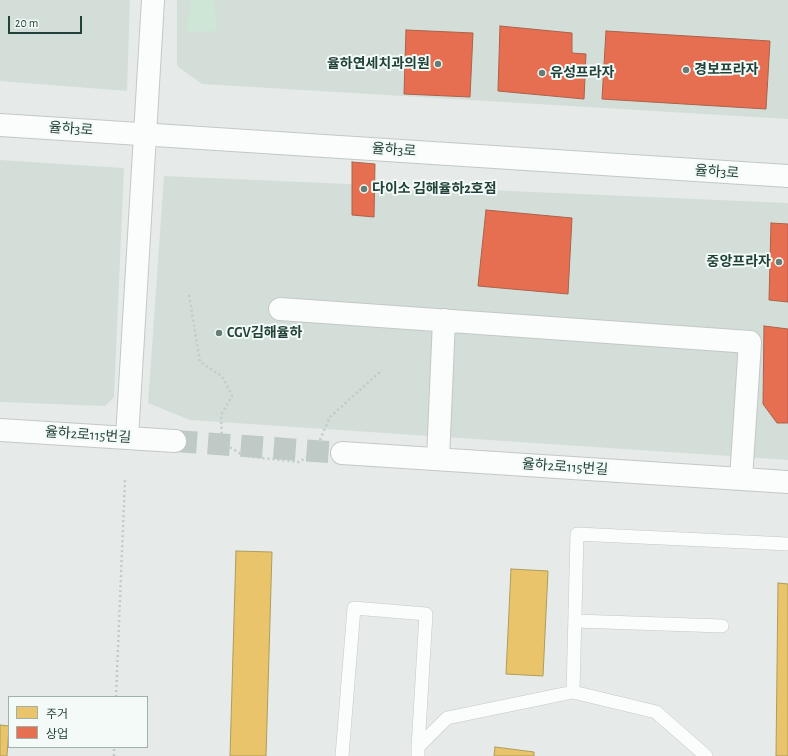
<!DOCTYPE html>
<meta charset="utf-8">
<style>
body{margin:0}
#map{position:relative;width:788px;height:756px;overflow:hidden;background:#e6ebe9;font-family:"Alegreya Sans","Noto Sans KR",sans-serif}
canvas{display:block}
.legend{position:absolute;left:8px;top:696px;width:140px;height:52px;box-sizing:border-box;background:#f4faf7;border:1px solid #a0b0ab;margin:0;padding:5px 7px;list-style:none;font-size:12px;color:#214239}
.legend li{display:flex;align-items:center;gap:8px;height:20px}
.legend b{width:20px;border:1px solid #a0b0ab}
.scale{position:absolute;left:8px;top:16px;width:74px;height:18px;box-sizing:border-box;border:2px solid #214239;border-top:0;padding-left:5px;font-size:12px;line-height:14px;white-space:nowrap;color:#214239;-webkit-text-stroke:3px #f4faf7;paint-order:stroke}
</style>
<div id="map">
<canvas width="788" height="756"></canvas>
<ul class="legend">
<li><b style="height:11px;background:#e9c46a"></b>주거</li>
<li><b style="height:11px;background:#e76f51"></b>상업</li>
</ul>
<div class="scale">20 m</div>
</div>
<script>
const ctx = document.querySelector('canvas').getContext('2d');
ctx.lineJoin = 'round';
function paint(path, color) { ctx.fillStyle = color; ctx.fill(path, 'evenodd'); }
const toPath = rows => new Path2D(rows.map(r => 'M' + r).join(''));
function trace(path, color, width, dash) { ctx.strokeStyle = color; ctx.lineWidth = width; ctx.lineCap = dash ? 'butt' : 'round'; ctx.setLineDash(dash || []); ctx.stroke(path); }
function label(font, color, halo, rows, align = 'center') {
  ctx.font = font + ' "Alegreya Sans","Noto Sans KR",sans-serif'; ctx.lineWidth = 4; ctx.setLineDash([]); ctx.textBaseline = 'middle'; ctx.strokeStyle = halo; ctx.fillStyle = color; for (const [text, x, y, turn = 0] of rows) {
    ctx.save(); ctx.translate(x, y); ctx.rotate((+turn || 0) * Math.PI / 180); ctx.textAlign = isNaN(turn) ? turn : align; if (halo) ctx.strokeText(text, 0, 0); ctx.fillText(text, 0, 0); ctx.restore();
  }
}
const built = toPath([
 [0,0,130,0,127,91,0,81],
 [177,0,788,0,788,119,202,84,177,66],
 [0,160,124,168,114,397,105,406,0,402],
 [164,176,788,203,788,460,190,420,148,403]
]);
const green = toPath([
 [191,0,214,0,217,31,187,32]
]);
const homes = toPath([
 [236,551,272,552,266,756,230,756,236,551],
 [511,569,548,571,543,676,506,674,511,569],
 [778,583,788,584,788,756,776,756,778,583],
 [0,725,9,726,7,756,0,756,0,725],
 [495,747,534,752,534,756,494,756,495,747]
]);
const shops = toPath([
 [500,26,572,33,572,53,586,54,584,99,498,91,500,26],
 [406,30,473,33,470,97,404,94,406,30],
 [606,31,770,41,766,109,602,99,606,31],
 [352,162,375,164,374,217,352,215,352,162],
 [486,210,572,218,568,294,478,286,486,210],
 [771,223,788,224,788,302,769,300,771,223],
 [764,326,788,329,788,423,777,423,763,404,764,326]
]);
const streetTunnel = toPath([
 [175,441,342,453]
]);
const path = toPath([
 [189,295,200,362,222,376,232,396,221,415,222,442,244,456,299,462,316,451,318,447],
 [320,440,330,417,382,370],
 [116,697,125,479],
 [114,756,114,747]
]);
const lane = toPath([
 [575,621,722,626],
 [573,692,577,534,788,544],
 [342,756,354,608,426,614,418,747],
 [418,756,418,747,447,718,573,692,656,712,706,756]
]);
const street = toPath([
 [280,309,750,342,741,479],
 [0,430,175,441],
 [127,438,153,0],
 [342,453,788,482],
 [438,459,444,320]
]);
const secondary = toPath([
 [0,125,788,176]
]);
const markers = [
 [438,64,4,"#667d77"],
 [686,70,4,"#667d77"],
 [542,73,4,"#667d77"],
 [364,189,4,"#667d77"],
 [779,262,4,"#667d77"],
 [219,333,4,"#667d77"]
];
const poiNames = [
 ["율하연세치과의원",430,64,"right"],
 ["경보프라자",694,70],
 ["유성프라자",550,73],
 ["다이소 김해율하2호점",372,189],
 ["중앙프라자",771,262,"right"],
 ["CGV김해율하",227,333]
];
const streetNames = [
 ["율하3로",71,129,4],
 ["율하3로",394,150,4],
 ["율하3로",717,172,4],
 ["율하2로115번길",88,435,4],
 ["율하2로115번길",565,467,4]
];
paint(built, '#d3ded9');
paint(green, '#cee6d5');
paint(homes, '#e9c46a');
trace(homes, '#ad9d5b', 1);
paint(shops, '#e76f51');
trace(shops, '#ac624a', 1);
trace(streetTunnel, '#bfc9c6', 22, [22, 11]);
trace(lane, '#c3c8c6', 14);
trace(street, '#c3c8c6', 24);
trace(secondary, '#c1c9c6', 24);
trace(path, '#c1cbc9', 2.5, [2, 3]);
trace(lane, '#fbfcfc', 13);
trace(street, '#fbfcfc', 22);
trace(secondary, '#fbfcfc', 22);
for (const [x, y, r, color] of markers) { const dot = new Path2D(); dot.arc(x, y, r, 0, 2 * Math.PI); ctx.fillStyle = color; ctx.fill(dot); trace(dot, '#f4faf7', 1.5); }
label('bold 14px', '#214239', '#f4faf7', poiNames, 'left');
label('14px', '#214239', '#f4faf7', streetNames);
</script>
